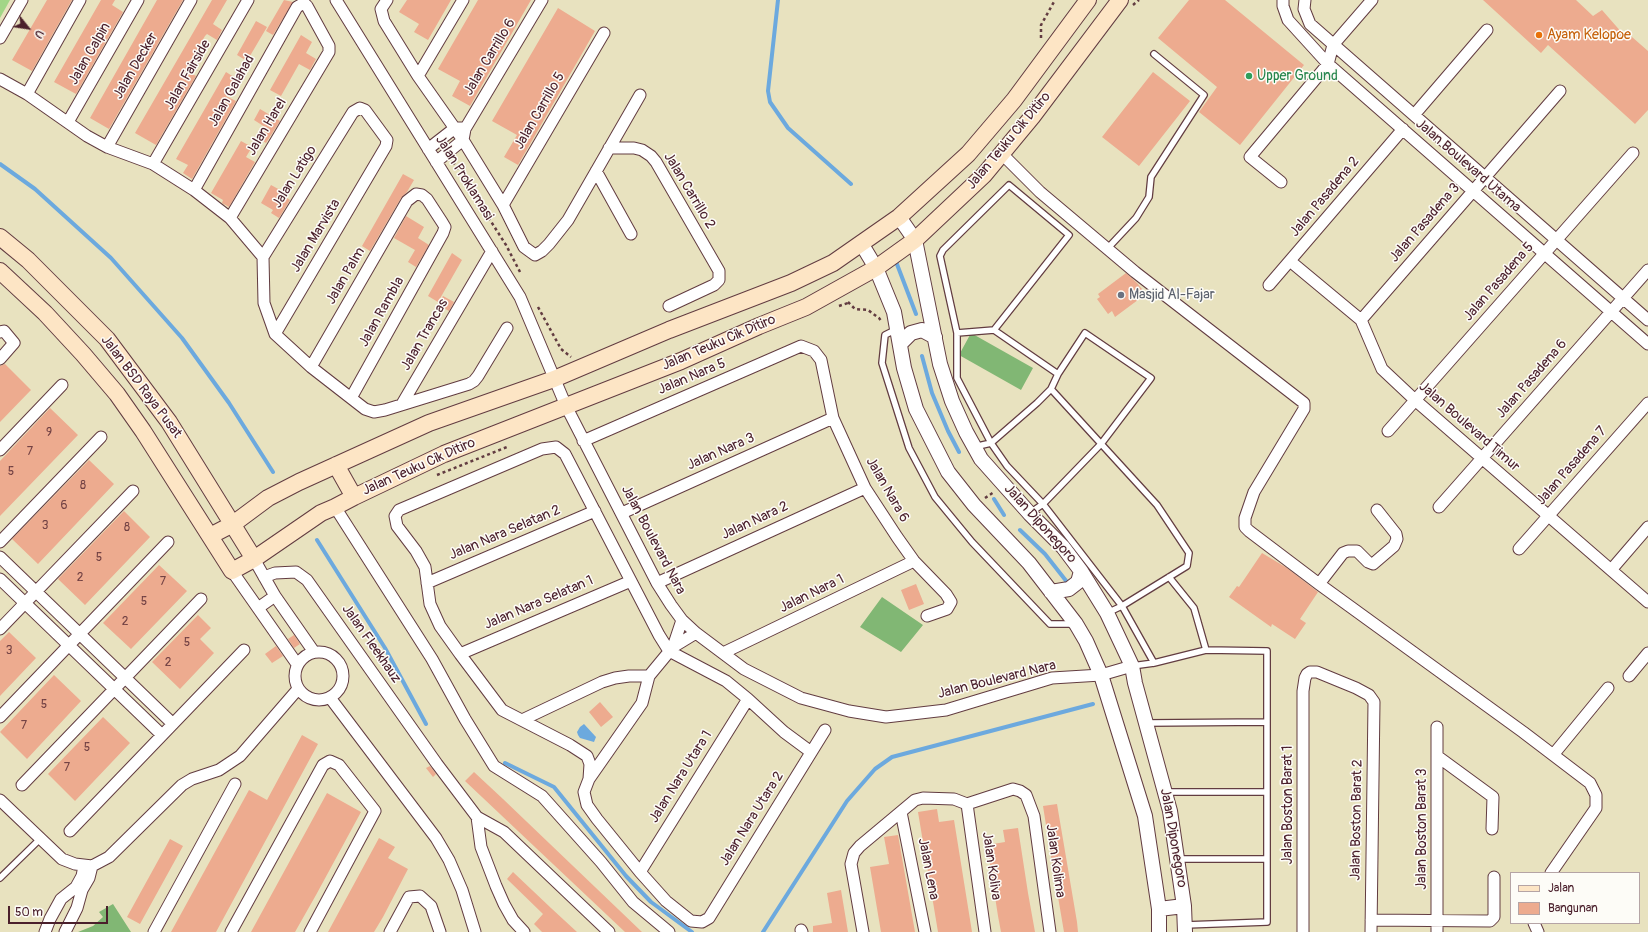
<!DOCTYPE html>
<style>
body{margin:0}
#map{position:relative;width:1648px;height:932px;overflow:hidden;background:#e8e2bf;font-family:Pangolin,sans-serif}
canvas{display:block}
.legend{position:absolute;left:1510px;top:872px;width:130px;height:52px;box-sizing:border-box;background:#fdfcf7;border:1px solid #b5a4a5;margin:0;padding:5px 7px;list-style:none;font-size:12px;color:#4a1f2b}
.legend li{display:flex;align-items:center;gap:8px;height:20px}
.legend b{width:20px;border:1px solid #b5a4a5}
.north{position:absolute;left:8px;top:8px;width:40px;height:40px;-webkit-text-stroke:3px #fdfcf7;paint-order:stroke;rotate:120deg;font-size:11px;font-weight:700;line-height:16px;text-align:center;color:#4a1f2b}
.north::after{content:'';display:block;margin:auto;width:14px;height:18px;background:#4a1f2b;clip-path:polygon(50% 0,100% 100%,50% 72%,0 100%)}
.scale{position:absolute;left:8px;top:906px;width:100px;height:18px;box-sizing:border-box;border:2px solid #4a1f2b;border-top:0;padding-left:5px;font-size:12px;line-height:14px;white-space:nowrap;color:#4a1f2b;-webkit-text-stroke:3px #fdfcf7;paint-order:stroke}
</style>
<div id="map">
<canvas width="1648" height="932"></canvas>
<ul class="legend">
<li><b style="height:5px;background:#fde5c5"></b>Jalan</li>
<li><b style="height:11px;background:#edab8f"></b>Bangunan</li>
</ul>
<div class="north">U</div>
<div class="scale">50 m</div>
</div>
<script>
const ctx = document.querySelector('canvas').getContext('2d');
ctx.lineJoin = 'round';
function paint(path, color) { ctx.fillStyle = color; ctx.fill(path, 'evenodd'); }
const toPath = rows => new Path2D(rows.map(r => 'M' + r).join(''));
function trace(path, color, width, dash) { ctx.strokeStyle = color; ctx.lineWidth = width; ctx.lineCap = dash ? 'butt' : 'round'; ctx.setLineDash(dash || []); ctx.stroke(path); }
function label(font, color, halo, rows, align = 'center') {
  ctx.font = font + ' Pangolin,sans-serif'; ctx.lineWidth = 3; ctx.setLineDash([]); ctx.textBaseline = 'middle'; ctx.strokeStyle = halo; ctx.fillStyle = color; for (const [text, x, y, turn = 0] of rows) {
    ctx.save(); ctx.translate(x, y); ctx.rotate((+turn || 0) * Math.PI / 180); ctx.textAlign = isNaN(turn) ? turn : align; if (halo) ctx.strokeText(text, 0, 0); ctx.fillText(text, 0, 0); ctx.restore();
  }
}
const green = toPath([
 [0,0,10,0,0,18]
]);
const forest = toPath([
 [971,333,1033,368,1021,390,959,355],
 [882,597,923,625,901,652,860,627],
 [113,904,131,932,78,932,93,926,103,917,99,912]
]);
const water = toPath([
 [584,724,596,737,594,742,580,738,578,735,577,732,580,727]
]);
const stream = toPath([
 [778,0,768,91,770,102,788,128,851,184],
 [0,164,35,189,111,258,182,338,229,403,273,472],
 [895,259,916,314],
 [922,356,932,393,948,431,959,452],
 [994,499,1004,515],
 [1020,530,1045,554,1067,582],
 [317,540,385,648,426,724],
 [505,763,554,787,626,876,651,902,692,932],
 [763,932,847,801,875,769,892,757,1093,704]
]);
const building = toPath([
 [47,0,72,0,32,71,12,60],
 [101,0,115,0,112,5,123,12,76,94,54,82],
 [157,0,183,0,109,129,90,118],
 [212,0,227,0,213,24,222,30,217,40,207,34,205,36,185,70,196,76,156,145,135,133],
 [284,0,293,2,273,35,266,31],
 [407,0,451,0,428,40,414,32,419,24,399,12],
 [478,0,531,0,470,106,452,96,460,81,438,69],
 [1189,0,1225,0,1304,65,1240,145,1199,112,1217,87,1158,38],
 [1483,0,1576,0,1593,16,1602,10,1623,34,1632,37,1648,51,1648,110,1635,124,1548,45,1541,53],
 [558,8,595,31,518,165,504,157,517,135,492,121],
 [256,21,267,27,247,61,237,55],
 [301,35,312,42,306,53,316,59,310,70,299,64,281,96,270,90],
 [226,72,237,79,226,96,236,101,192,179,183,173,188,165,176,159],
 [1153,72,1190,101,1139,166,1102,137],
 [260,109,280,121,266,143,258,138,265,127,254,120],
 [241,141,252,147,246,157,255,162,229,207,222,203,223,200,211,193],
 [403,174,414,180,407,192,401,198,370,251,362,246],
 [271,185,282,191,280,194,290,200,279,218,271,213,273,210,261,203],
 [406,216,424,227,418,238,429,245,416,267,408,262,415,250,394,238],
 [452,253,462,260,438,302,428,296],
 [1126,273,1137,283,1146,294,1115,317,1112,311,1108,314,1097,299,1100,297,1098,294],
 [443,296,454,302,449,311,438,305],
 [5,364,31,390,0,422,0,366],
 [50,408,78,435,0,516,0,461],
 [89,460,114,484,38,564,12,539],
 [124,511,150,537,85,605,58,579],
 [1262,553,1287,568,1318,592,1300,619,1306,623,1295,639,1272,624,1271,627,1229,597,1237,586,1239,587],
 [159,565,187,591,131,649,103,623],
 [916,584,924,604,909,610,901,590],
 [198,615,211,628,200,639,214,653,180,689,152,662],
 [9,632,36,658,0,696,0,641],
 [294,635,300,644,294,648,288,639],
 [276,646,283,656,272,663,265,654],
 [54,675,81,701,27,759,0,732],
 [600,702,613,717,601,727,589,712],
 [103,717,130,743,75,801,48,774],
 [302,735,318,744,216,932,171,932,249,790,267,800],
 [430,766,436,774,433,777,426,768],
 [474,772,503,799,642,932,625,932,607,915,465,781],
 [327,793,361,812,316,895,295,932,251,932],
 [1057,804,1077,922,1078,932,1064,932,1049,844,1043,806],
 [937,809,939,822,954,820,972,932,938,932,918,812],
 [1018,828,1028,893,1035,932,1001,932,998,916,987,845,1005,842,1003,830],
 [898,835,915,932,881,932,870,867,889,864,884,837],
 [379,838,395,847,388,858,408,869,383,917,374,932,328,932],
 [170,839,183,846,140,924,127,917],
 [513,872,551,908,577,932,542,932,534,924,543,914,507,879],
 [841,890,848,932,813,932,813,926,832,923,827,893]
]);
const path = toPath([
 [1133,5,1139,0],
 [1041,38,1041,25,1055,0],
 [453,162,506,245,520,272],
 [848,302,855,309,868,310,879,318,882,322],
 [839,306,848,303],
 [538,307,561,349,571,357],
 [437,475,507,447],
 [985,498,994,492]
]);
const service = toPath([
 [1107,249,1136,218,1149,197,1151,177,1204,95,1154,54],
 [897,329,885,335,882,363,909,448,935,497,972,542,1050,624,1073,624],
 [957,333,994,330],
 [1058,374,994,330,1069,235,1009,185,943,250,940,256,957,333,957,378,991,443,1007,466,1043,504,1122,606,1154,663],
 [1051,389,1157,505,1189,553,1187,566,1122,606,1107,613],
 [974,447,991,443,1037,403,1051,389,1058,374,1085,333,1151,378,1101,444,1043,504,1030,513],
 [1169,577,1194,608,1206,650],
 [1132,666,1154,663,1206,650,1267,651,1267,922,1185,925],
 [1147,723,1267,722],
 [1165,792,1267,792],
 [1178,859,1267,859],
 [0,878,40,839]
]);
const minor = toPath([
 [336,0,520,297,566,406,657,583,671,605,682,620,696,633,744,669,801,698,849,711,886,717,946,710,1052,678,1101,675,1132,666],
 [387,0,381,9,384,21,418,76,463,140,503,205,524,247,535,255,542,251,549,244,568,220,640,95],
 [1283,0,1283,6,1288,20,1328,64,1648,344],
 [1305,0,1304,9,1310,24,1648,320],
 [0,38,22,0],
 [418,76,463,0],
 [0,79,27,94,87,136,107,147,153,164,194,190,230,218,263,257,264,303,275,334,311,367,365,409,374,412,385,410,469,384,474,381,478,376,507,328],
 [27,94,80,0],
 [1414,115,1487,30],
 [68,122,138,0],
 [107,147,191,0],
 [609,148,634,148,642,150,651,156,656,162,719,271,719,280,714,285,669,306],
 [428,149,455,128,462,128],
 [1002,154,1040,192,1135,272,1304,403,1304,409,1254,492,1245,518,1245,527,1249,531,1319,584,1523,732,1590,783,1596,795,1596,808,1551,873],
 [436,162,463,140,465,129,542,0],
 [153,164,248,0],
 [596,171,631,234],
 [1281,182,1250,157,1328,64,1333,45,1372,0],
 [194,190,297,7,304,3,307,6,329,46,329,52,230,218],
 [503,205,604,33],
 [263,257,353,112,360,108,365,110,387,140,386,146,275,334],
 [1290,261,1361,320,1382,369,1415,400,1648,602],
 [1269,285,1403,129],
 [1361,320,1560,91],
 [0,332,4,331,14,343,0,359],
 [311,367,407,201,416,194,422,195,427,199,442,222,445,227,443,233,351,398],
 [402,404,492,251],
 [1388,431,1633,153],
 [583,441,801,346,814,351,821,360,833,418,865,488,897,537,914,561,946,594,951,602,947,609,927,616],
 [0,450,62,385],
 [335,507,432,659,465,719,494,766,542,796,601,862,633,902,669,932],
 [1439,507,1648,270],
 [622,513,833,418],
 [0,542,101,437],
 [1519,549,1648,403],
 [0,557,173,724],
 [254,559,275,596,314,652],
 [1611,570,1648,527],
 [232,571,297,664],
 [264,577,275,573,296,572,307,580,437,764,477,817,504,832,609,932],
 [0,579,162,735],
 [427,583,595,511],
 [657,583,865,488],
 [1319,584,1343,553,1348,551,1357,551,1368,562,1373,564,1394,546,1397,539,1396,534,1377,510],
 [258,608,275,596],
 [0,629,133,491],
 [673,647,682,620],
 '295 676a24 24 0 1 1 48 0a24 24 0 1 1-48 0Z',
 [723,653,914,561],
 [460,654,631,581],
 [1629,676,1648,653],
 [331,699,436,838,449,860,462,890,475,932],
 [0,717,168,542],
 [522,720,602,682,615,678,629,676,649,676],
 [1437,727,1437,932],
 [811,752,784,732,748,699,726,681,669,651,659,635,565,454,556,447,542,449,399,510,395,516,397,526,416,551,425,567,430,604,440,626,460,654,502,710,570,745,587,756,590,764,589,779,584,792,587,805,597,819,640,872,666,901,691,921,702,922,709,918,825,730],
 [1553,755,1608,688],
 [1437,756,1493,797,1492,829],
 [589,779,642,703,649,676,673,647,696,633],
 [22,785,201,599],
 [0,800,62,859,75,864,92,866,109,857,182,785,192,779,219,770,240,756,298,689],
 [967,804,985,932],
 [901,812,925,932],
 [477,817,481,847,496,886,504,904,513,920,524,932],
 [70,831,244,650],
 [640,872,748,699],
 [1371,920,1490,921,1494,917,1494,877],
 [1534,923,1538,932],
 [801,930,802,932],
 [45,932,50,919,61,899,76,887,82,876,84,866],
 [65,932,77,908,82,890,89,878,92,866],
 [154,932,235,784],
 [231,932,323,765,330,761,339,765,375,811,310,932],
 [390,932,409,897,420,896,431,906,440,932],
 [863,932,851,864,854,853,860,846,915,800,923,798,954,799,967,804,1013,789,1020,791,1026,795,1034,816,1050,932],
 [1303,932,1303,691,1305,678,1307,674,1310,672,1317,672,1356,688,1369,695,1374,702,1371,932]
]);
const tertiary = toPath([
 [899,217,915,240,940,364,952,401,966,432,981,459,1030,514,1063,547,1081,571,1107,613,1132,666,1135,683,1170,811,1184,906,1185,932],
 [861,243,876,268,894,312,904,368,916,409,948,472,974,505,1029,563,1076,624,1086,641,1101,675,1145,816,1159,909,1159,932],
 [900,344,911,333,922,330,935,337],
 [1051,592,1069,589,1078,582,1081,571],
 [1159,909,1184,906]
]);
const secondary = toPath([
 [0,237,28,260,107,339,169,422,254,559],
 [0,271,45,313,83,354,117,394,143,431,232,571,254,559,321,513,335,507,354,497,444,454,681,361,759,326,806,307,876,268,915,240,984,175,1032,117,1120,0],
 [336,465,354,497],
 [210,536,233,524,268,498,299,482,429,423,554,379,669,330,791,283,833,263,899,217,968,154,1014,100,1088,0]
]);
const markers = [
 [1539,35,4,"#e8710a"],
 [1249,76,4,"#2e9e5b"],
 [1121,295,4,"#6b7280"]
];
const numberNames = [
 ["9",49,433],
 ["7",30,452],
 ["5",11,472],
 ["8",83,486],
 ["6",64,506],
 ["3",45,526],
 ["8",127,528],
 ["5",99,558],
 ["2",80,578],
 ["7",163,582],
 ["5",144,602],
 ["2",125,622],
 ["5",187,643],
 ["3",9,651],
 ["2",168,663],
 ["5",44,705],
 ["7",24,726],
 ["5",87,748],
 ["7",67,768]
];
const foodNames = [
 ["Ayam Kelopoe",1547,35]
];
const streetNames = [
 ["Jalan Calpin",90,54,-60],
 ["Jalan Carrillo 6",490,57,-59],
 ["Jalan Decker",136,66,-60],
 ["Jalan Fairside",188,75,-60],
 ["Jalan Galahad",232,91,-61],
 ["Jalan Carrillo 5",540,111,-60],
 ["Jalan Harel",267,127,-59],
 ["Jalan Teuku Cik Ditiro",1009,141,-50],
 ["Jalan Boulevard Utama",1468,166,41],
 ["Jalan Latigo",295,177,-58],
 ["Jalan Proklamasi",464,178,58],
 ["Jalan Carrillo 2",689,191,59],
 ["Jalan Pasadena 2",1325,197,-50],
 ["Jalan Pasadena 3",1425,223,-49],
 ["Jalan Marvista",316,236,-59],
 ["Jalan Palm",346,276,-60],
 ["Jalan Pasadena 5",1499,282,-49],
 ["Jalan Rambla",382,312,-61],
 ["Jalan Trancas",425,335,-60],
 ["Jalan Teuku Cik Ditiro",719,343,-23],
 ["Jalan Nara 5",692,377,-23],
 ["Jalan Pasadena 6",1532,379,-49],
 ["Jalan BSD Raya Pusat",141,387,53],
 ["Jalan Boulevard Timur",1469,427,41],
 ["Jalan Nara 3",721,452,-24],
 ["Jalan Pasadena 7",1572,466,-49],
 ["Jalan Teuku Cik Ditiro",419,467,-24],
 ["Jalan Nara 6",887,490,60],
 ["Jalan Nara 2",755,521,-25],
 ["Jalan Diponegoro",1040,524,48],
 ["Jalan Nara Selatan 2",505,533,-23],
 ["Jalan Boulevard Nara",653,540,62],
 ["Jalan Nara 1",812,594,-26],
 ["Jalan Nara Selatan 1",539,603,-23],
 ["Jalan Fleekhauz",371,644,55],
 ["Jalan Boulevard Nara",997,680,-14],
 ["Jalan Nara Utara 1",681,777,-58],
 ["Jalan Boston Barat 1",1288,805,-90],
 ["Jalan Nara Utara 2",752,819,-58],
 ["Jalan Boston Barat 2",1357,820,-89],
 ["Jalan Boston Barat 3",1422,829,-90],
 ["Jalan Diponegoro",1173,838,80],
 ["Jalan Kolima",1055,861,82],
 ["Jalan Koliva",991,866,82],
 ["Jalan Lena",928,869,79]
];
const leisureNames = [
 ["Upper Ground",1257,76]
];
const worshipNames = [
 ["Masjid Al-Fajar",1129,295]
];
paint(green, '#a2d687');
paint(forest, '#81b774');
paint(water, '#6ca9de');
trace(stream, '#6ca9de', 4);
paint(building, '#edab8f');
trace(service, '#623c41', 8);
trace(minor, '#623c41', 13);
trace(tertiary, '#623c41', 16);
trace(secondary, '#623c41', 18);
trace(path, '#623c41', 2.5, [3, 3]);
trace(service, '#fff', 5.5);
trace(minor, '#fff', 11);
trace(tertiary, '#fff', 14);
trace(secondary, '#fde5c5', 16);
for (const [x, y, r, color] of markers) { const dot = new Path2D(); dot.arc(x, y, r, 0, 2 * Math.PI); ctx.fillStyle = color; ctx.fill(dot); trace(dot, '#fdfcf7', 1.5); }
label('12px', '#734244', null, numberNames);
label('14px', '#c56008', '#fdfcf7', foodNames, 'left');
label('14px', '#4a1f2b', '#fdfcf7', streetNames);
label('14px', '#27864d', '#fdfcf7', leisureNames, 'left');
label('14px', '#5b616d', '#fdfcf7', worshipNames, 'left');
</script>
